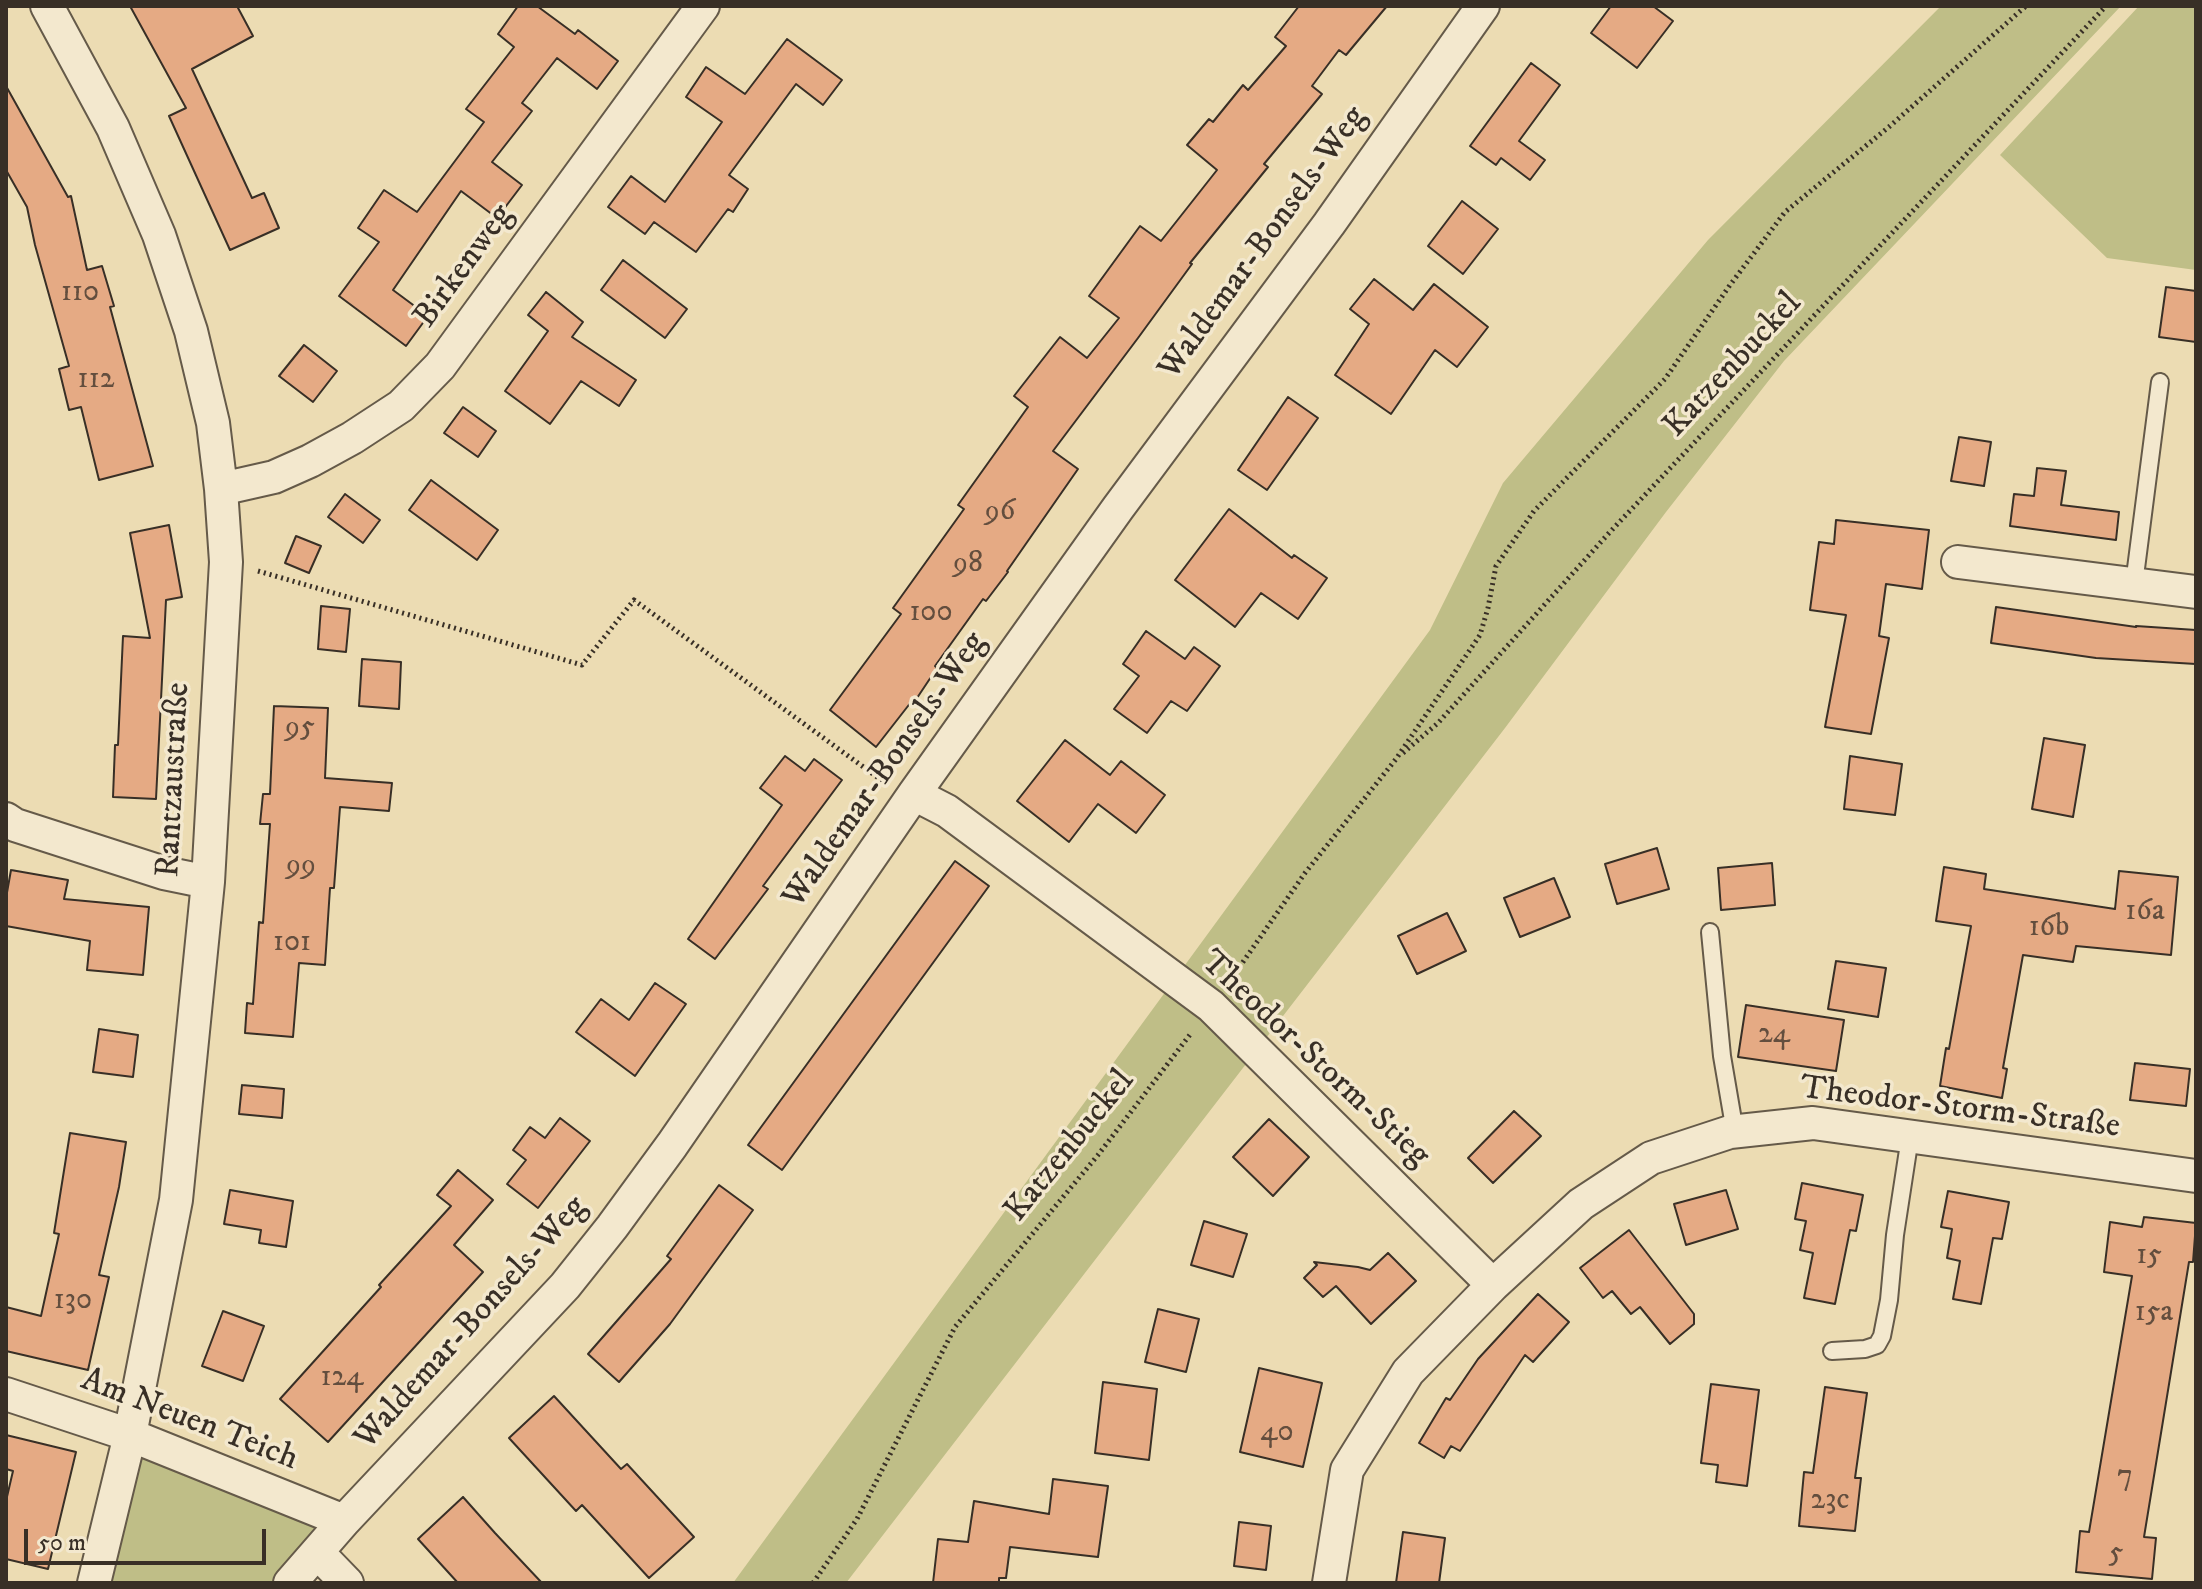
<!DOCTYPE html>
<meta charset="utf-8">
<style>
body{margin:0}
#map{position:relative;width:2202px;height:1589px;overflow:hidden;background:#ecdcb3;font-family:"IM FELL DW Pica",serif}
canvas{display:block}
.frame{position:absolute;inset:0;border:8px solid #382f26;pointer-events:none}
.scale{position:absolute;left:24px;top:1529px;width:242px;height:36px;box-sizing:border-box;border:4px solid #382f26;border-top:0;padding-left:10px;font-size:24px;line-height:28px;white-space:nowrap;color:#382f26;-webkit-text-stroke:6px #f3e8ce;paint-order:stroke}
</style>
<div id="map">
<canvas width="2202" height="1589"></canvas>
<div class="frame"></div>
<div class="scale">50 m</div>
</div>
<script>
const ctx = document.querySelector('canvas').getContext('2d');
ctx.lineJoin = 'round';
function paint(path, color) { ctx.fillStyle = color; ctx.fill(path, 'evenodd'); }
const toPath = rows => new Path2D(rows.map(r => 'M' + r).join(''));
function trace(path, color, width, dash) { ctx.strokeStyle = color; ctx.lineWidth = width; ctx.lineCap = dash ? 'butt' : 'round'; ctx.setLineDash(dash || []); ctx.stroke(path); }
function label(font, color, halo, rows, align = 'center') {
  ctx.font = font + ' "IM FELL DW Pica",serif'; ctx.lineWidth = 7; ctx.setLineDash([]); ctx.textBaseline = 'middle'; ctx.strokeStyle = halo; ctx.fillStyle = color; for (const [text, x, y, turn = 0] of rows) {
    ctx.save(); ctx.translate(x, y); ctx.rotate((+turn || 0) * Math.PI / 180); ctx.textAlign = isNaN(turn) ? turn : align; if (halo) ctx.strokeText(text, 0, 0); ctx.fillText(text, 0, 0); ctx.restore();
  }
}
const green = toPath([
 [1941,6,2121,6,1784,361,1666,512,1505,728,846,1583,733,1583,1430,630,1503,483,1708,240],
 [2139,6,2196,6,2196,270,2107,258,2000,155],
 [134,1453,322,1527,276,1583,106,1583]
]);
const building = toPath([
 [130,6,237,6,253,36,192,69,252,198,264,193,279,228,230,250,169,116,186,108,130,6],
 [518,6,537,6,575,34,578,30,618,61,597,89,557,58,522,103,532,111,492,162,522,185,497,218,461,191,393,290,428,316,406,346,339,296,379,242,358,228,384,190,417,212,484,122,466,109,514,47,498,34,518,6],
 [1299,6,1387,6,1346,55,1339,50,1312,86,1322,94,1264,164,1268,167,1190,263,1192,264,1138,338,1053,451,1078,469,1007,571,1008,572,986,601,983,599,935,666,937,668,917,698,915,697,876,747,830,710,901,614,893,608,964,509,958,505,1028,407,1014,396,1060,337,1087,358,1119,318,1089,296,1140,226,1161,241,1217,170,1187,145,1209,119,1213,122,1243,85,1248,90,1286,46,1275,37,1299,6],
 [1611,6,1653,6,1673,21,1637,68,1591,33,1611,6],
 [787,39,842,80,823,105,796,84,729,175,748,189,733,212,728,209,696,252,654,222,645,234,608,207,631,176,665,202,722,122,686,97,706,67,745,94,787,39],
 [1531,63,1560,85,1519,141,1545,160,1530,180,1501,158,1496,165,1470,146,1531,63],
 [6,86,68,197,71,196,87,270,102,266,114,306,110,307,153,466,99,480,81,407,69,410,59,369,69,366,35,245,27,207,6,170,6,86],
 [1462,201,1498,229,1463,274,1428,246,1462,201],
 [623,260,687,309,665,338,601,290,623,260],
 [1374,279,1413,310,1434,284,1488,327,1457,367,1435,350,1391,414,1335,375,1369,324,1350,309,1374,279],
 [2166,287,2196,291,2196,342,2159,337,2166,287],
 [546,292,583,322,572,337,636,380,619,406,581,381,550,424,505,391,548,331,528,315,546,292],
 [304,345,337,371,313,402,279,376,304,345],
 [1288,397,1318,418,1267,490,1238,470,1288,397],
 [463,407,496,431,478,457,444,433,463,407],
 [1959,437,1991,442,1984,486,1951,481,1959,437],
 [2037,468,2066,471,2061,505,2119,512,2116,540,2010,526,2014,494,2034,496,2037,468],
 [431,480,498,530,477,560,409,510,431,480],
 [345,494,380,520,363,543,328,517,345,494],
 [1229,509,1292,558,1294,555,1327,578,1298,619,1261,593,1235,627,1175,580,1229,509],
 [1836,520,1929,530,1922,589,1886,584,1879,636,1889,638,1871,734,1825,727,1846,615,1810,610,1819,542,1834,544,1836,520],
 [169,525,182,597,166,600,156,799,113,797,115,745,118,745,123,636,150,638,130,533,169,525],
 [296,536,321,546,309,573,285,563,296,536],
 [321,606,350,609,346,652,318,649,321,606],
 [1996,607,2136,627,2136,626,2196,630,2196,664,2096,658,1991,643,1996,607],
 [1146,631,1185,659,1194,647,1220,666,1187,711,1171,701,1147,733,1114,709,1139,676,1123,664,1146,631],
 [362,659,401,662,399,709,359,706,362,659],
 [274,706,328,708,325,778,392,783,389,811,340,807,334,888,330,888,325,965,299,963,293,1037,245,1033,247,1003,253,1004,259,922,263,923,270,824,260,824,263,794,270,794,274,706],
 [2044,738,2085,745,2073,817,2032,809,2044,738],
 [1065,740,1110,775,1121,761,1165,795,1136,833,1098,804,1069,842,1017,801,1065,740],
 [785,756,805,771,814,759,842,780,763,886,768,889,715,959,688,939,782,805,760,788,785,756],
 [1850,756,1902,764,1895,815,1844,809,1850,756],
 [1657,848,1669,889,1617,904,1605,864,1657,848],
 [955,861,989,886,782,1170,748,1145,955,861],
 [1772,863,1775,905,1721,910,1718,868,1772,863],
 [1944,867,1986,874,1984,889,2115,909,2119,871,2178,877,2171,955,2076,946,2073,962,2023,955,2003,1068,2007,1069,2002,1098,1940,1086,1946,1048,1949,1049,1971,926,1936,921,1944,867],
 [11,870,68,880,64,899,149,907,143,975,87,970,90,941,6,926,6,898,11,870],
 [1554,878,1570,917,1520,937,1504,898,1554,878],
 [1447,913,1466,951,1417,974,1398,936,1447,913],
 [1836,961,1886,968,1878,1017,1828,1009,1836,961],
 [655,983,686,1004,635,1076,576,1032,601,999,629,1020,655,983],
 [1746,1005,1844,1020,1836,1071,1738,1057,1746,1005],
 [99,1029,138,1035,133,1077,93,1072,99,1029],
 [2135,1063,2190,1069,2186,1106,2130,1100,2135,1063],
 [242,1085,284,1089,282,1118,239,1114,242,1085],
 [1514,1111,1541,1136,1493,1183,1468,1158,1514,1111],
 [560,1118,590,1141,538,1208,507,1184,526,1160,513,1150,530,1127,545,1138,560,1118],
 [1269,1119,1309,1157,1273,1196,1233,1157,1269,1119],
 [70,1133,126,1142,119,1187,99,1275,109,1277,88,1370,6,1351,6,1307,41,1316,59,1234,54,1233,70,1133],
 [458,1170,493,1200,454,1245,483,1272,328,1442,280,1399,381,1287,379,1285,451,1206,437,1195,458,1170],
 [1802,1183,1863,1195,1856,1231,1850,1230,1835,1304,1804,1298,1813,1253,1800,1250,1806,1221,1795,1219,1802,1183],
 [719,1185,753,1210,670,1324,619,1382,588,1354,671,1259,667,1256,719,1185],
 [230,1190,293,1201,286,1247,259,1243,261,1230,224,1224,230,1190],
 [1726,1190,1738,1229,1686,1245,1674,1204,1726,1190],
 [1948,1191,2009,1202,2002,1239,1993,1238,1981,1304,1953,1299,1960,1261,1947,1258,1952,1229,1941,1227,1948,1191],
 [2144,1217,2196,1223,2193,1262,2189,1262,2144,1537,2156,1538,2152,1579,2076,1572,2080,1531,2089,1532,2132,1276,2104,1272,2110,1222,2142,1227,2144,1217],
 [1204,1221,1247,1234,1233,1277,1191,1265,1204,1221],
 [1629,1230,1694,1314,1694,1324,1670,1344,1640,1307,1631,1314,1612,1291,1603,1298,1580,1268,1629,1230],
 [1388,1253,1416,1281,1371,1324,1336,1286,1323,1297,1304,1278,1317,1265,1314,1262,1358,1267,1370,1270,1388,1253],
 [1538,1294,1569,1322,1533,1362,1525,1355,1460,1451,1451,1446,1444,1458,1419,1443,1446,1398,1450,1400,1478,1359,1538,1294],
 [1158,1309,1199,1319,1186,1372,1145,1362,1158,1309],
 [223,1311,264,1326,243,1381,202,1366,223,1311],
 [1259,1368,1322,1383,1303,1467,1240,1452,1259,1368],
 [1103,1382,1157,1389,1149,1460,1095,1453,1103,1382],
 [1711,1384,1759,1390,1747,1486,1716,1482,1718,1465,1701,1463,1711,1384],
 [1825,1387,1867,1393,1855,1478,1861,1478,1855,1531,1799,1526,1804,1472,1813,1473,1825,1387],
 [554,1396,621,1469,627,1464,694,1537,649,1578,582,1505,576,1511,509,1438,554,1396],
 [6,1435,76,1452,48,1569,6,1559,6,1501,13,1471,6,1469,6,1435],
 [1053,1479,1108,1486,1098,1557,1010,1547,1006,1578,999,1578,999,1583,933,1583,938,1539,968,1542,974,1501,1049,1514,1053,1479],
 [463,1497,495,1533,542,1583,458,1583,418,1539,463,1497],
 [1239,1522,1271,1526,1266,1570,1234,1566,1239,1522],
 [1403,1532,1445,1538,1439,1583,1396,1583,1403,1532]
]);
const path = toPath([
 [258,571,582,665,634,600,884,782],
 [1403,753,1438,723,1609,533,2106,6],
 [1229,982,1305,873,1396,759,1480,635,1488,608,1496,566,1534,511,1665,379,1730,285,1785,212,1890,126,2026,6],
 [813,1583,857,1519,955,1327,1098,1155,1192,1032]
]);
const service = toPath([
 [2134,584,2160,382],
 [1710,932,1722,1056,1735,1132],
 [1832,1351,1865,1349,1877,1345,1882,1336,1889,1300,1895,1235,1910,1137]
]);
const minor = toPath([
 [47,6,113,128,159,235,191,331,213,423,221,489,226,562,208,882,176,1200,130,1435,94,1583],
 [221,489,274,477,310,461,352,438,401,406,440,366,703,6],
 [1958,562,2196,592],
 [914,794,947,811,1211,1006,1493,1285],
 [6,819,15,825,164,873,208,882],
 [6,1394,130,1435,344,1521],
 [317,1552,347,1583],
 [290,1583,344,1521,565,1286,612,1227,672,1145,914,794,1118,508,1329,224,1483,6],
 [1329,1583,1347,1470,1408,1372,1493,1285,1581,1204,1651,1158,1730,1132,1813,1123,2196,1176]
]);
const numberNames = [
 ["110",80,294],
 ["112",96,381],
 ["96",1000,513],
 ["98",968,565],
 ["100",931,614],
 ["95",300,729],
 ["99",301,867],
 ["16a",2145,913],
 ["16b",2049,929],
 ["101",292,944],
 ["24",1774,1036],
 ["15",2149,1257],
 ["130",73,1302],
 ["15a",2154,1314],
 ["124",342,1379],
 ["40",1277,1434],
 ["7",2125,1478],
 ["23c",1830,1502],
 ["5",2116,1555]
];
const streetNames = [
 ["Waldemar-Bonsels-Weg",1264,244,-54],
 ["Birkenweg",465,267,-54],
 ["Katzenbuckel",1734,366,-47],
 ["Waldemar-Bonsels-Weg",886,771,-55],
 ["Rantzaustraße",175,780,-87],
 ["Theodor-Storm-Stieg",1314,1060,43],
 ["Theodor-Storm-Straße",1960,1109,7],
 ["Katzenbuckel",1071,1147,-51],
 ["Waldemar-Bonsels-Weg",472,1324,-48],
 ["Am Neuen Teich",189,1421,21]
];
paint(green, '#bfbe87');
paint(building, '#e5aa84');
trace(building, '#382f26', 2);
trace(service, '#655a49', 20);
trace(minor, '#655a49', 36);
trace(path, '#382f26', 5, [2, 4]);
trace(service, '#f3e8ce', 16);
trace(minor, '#f3e8ce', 32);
label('30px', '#634e3e', null, numberNames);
label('34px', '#382f26', '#f3e8ce', streetNames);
</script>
